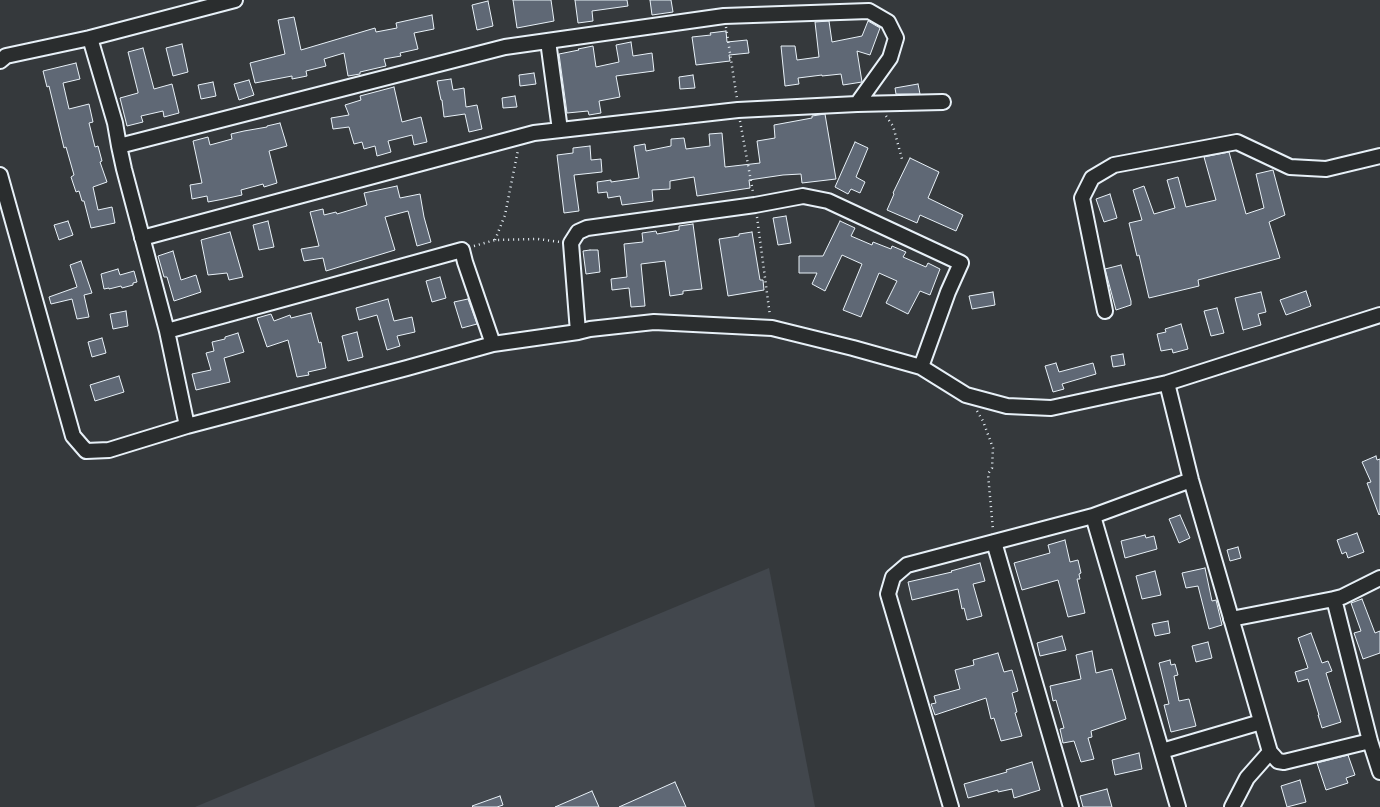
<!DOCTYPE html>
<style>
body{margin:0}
canvas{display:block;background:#35393c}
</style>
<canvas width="1380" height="807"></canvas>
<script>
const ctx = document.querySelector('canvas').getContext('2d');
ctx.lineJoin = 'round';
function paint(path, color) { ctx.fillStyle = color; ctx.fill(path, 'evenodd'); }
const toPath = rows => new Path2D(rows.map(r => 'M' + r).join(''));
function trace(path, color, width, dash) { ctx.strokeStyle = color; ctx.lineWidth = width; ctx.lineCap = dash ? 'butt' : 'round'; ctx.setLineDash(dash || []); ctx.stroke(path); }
const built = toPath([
 [769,568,815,807,195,807]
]);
const building = toPath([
 [513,0,551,0,554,21,517,28,513,0],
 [575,0,627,0,628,6,592,11,593,21,578,23,575,0],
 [650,0,671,0,673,12,652,15,650,0],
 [488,1,493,26,477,30,472,5,488,1],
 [432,15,434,29,414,33,418,49,400,53,401,56,384,59,386,66,360,72,360,74,348,76,344,53,324,59,326,66,306,71,307,76,292,79,292,76,255,83,250,63,285,54,278,20,294,17,301,50,375,28,376,32,397,28,396,23,432,15],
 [829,21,832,42,862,36,868,21,880,28,870,55,857,51,862,82,843,85,841,74,822,76,822,75,798,78,799,84,785,86,781,46,795,46,797,60,819,57,815,22,829,21],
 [726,31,727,42,747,40,749,53,729,55,730,61,696,65,692,37,711,35,710,33,726,31],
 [631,42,633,56,652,53,654,71,616,76,620,97,599,101,601,113,589,115,588,111,567,113,559,54,579,50,578,49,593,46,596,67,619,62,616,45,631,42],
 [182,44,188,72,173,76,166,48,182,44],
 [143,48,154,89,172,84,179,113,164,117,163,111,141,116,143,122,127,126,120,98,138,93,138,92,128,52,143,48],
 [76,63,80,79,63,83,69,109,89,104,93,122,89,123,95,147,98,146,102,161,100,162,107,182,93,187,98,210,112,207,115,223,91,228,84,201,82,201,79,191,76,192,71,177,74,175,66,147,64,148,49,86,47,87,43,71,76,63],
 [534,73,536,84,520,86,519,75,534,73],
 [693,75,695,88,680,89,679,77,693,75],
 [451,79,453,90,464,88,466,107,477,105,482,129,469,132,465,114,444,117,442,100,441,100,437,81,451,79],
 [249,80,254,95,239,100,234,84,249,80],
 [213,82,216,96,201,99,198,85,213,82],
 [918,84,920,94,896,94,895,88,918,84],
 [394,87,402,122,421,117,427,142,414,145,412,135,388,141,391,152,377,156,375,146,364,149,362,142,354,144,349,127,333,129,331,118,349,115,345,105,361,100,360,96,394,87],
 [515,96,517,107,503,108,502,98,515,96],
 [825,114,836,179,802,183,801,174,783,175,749,180,750,188,697,196,694,177,670,181,670,189,652,190,653,201,622,205,620,196,608,198,607,192,598,193,597,182,611,180,611,182,639,178,634,146,645,144,646,151,671,146,671,139,684,138,686,149,710,146,709,134,722,133,725,167,760,163,757,141,775,138,774,125,812,118,812,116,825,114],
 [280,123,287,146,269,151,277,183,264,187,263,184,241,190,242,195,224,199,208,202,207,196,192,199,190,185,202,183,193,141,208,137,210,145,232,139,231,134,244,131,267,127,267,126,280,123],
 [855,142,868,148,856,177,865,182,860,193,851,189,848,194,835,187,855,142],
 [590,146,591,160,601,159,602,172,574,175,579,211,564,213,557,155,573,153,573,148,590,146],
 [1229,152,1246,214,1264,208,1256,174,1273,170,1285,215,1269,222,1280,258,1198,280,1199,286,1149,298,1139,255,1137,256,1129,223,1142,220,1133,190,1144,186,1154,214,1175,208,1167,180,1178,177,1186,207,1216,200,1204,157,1229,152],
 [910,158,939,172,928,198,963,215,956,231,920,215,917,223,887,210,894,194,893,193,910,158],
 [397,186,400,198,420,194,424,217,431,242,417,246,408,211,385,217,395,250,326,271,323,258,304,261,301,249,319,246,310,212,323,209,324,215,336,212,337,214,367,205,364,193,397,186],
 [1110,194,1117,218,1104,222,1096,199,1110,194],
 [786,216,791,243,778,245,773,218,786,216],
 [68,221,73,235,59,240,54,225,68,221],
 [268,221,274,247,259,250,253,225,268,221],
 [840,221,855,228,851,236,872,245,873,242,891,249,892,246,906,252,903,257,926,267,928,263,940,269,930,295,920,291,908,314,886,303,897,281,879,273,861,317,843,310,862,264,842,255,825,291,812,284,817,273,799,273,799,256,823,256,840,221],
 [693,224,702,289,683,291,683,294,670,296,665,261,641,264,645,306,631,307,629,288,612,290,611,279,627,277,624,244,643,242,642,233,656,231,657,234,679,230,679,226,693,224],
 [230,232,243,277,229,280,227,273,208,275,201,240,230,232],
 [752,232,760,280,763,280,764,290,728,296,719,239,739,236,739,234,752,232],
 [590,250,598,250,600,272,586,274,583,251,590,250],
 [173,251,181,280,196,275,201,292,174,301,167,277,164,277,158,256,173,251],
 [81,261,92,293,84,295,89,317,77,319,72,299,51,304,49,297,77,287,70,265,81,261],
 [1121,265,1131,301,1131,305,1116,310,1105,269,1121,265],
 [118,269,120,275,134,271,137,282,133,283,133,285,122,288,121,286,109,289,109,288,104,289,101,274,118,269],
 [440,277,446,298,432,302,426,281,440,277],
 [1306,291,1311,306,1286,315,1280,300,1306,291],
 [993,292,995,305,972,309,969,296,993,292],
 [1261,292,1266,312,1258,314,1261,325,1243,330,1235,298,1261,292],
 [388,299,394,321,412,317,415,332,397,336,400,346,387,350,377,315,359,320,356,308,388,299],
 [468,299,477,324,462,328,454,302,468,299],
 [1217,308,1224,333,1211,336,1204,311,1217,308],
 [126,311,128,326,113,329,110,314,126,311],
 [311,313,319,343,321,342,326,368,308,372,309,375,297,377,288,340,267,347,257,318,271,314,274,321,290,315,291,318,311,313],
 [1181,324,1188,349,1173,353,1172,349,1161,351,1157,334,1166,332,1165,329,1181,324],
 [357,332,363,357,348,361,342,336,357,332],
 [238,333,244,352,224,358,230,382,196,390,192,374,211,370,206,353,214,351,212,342,225,339,225,337,238,333],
 [102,338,106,353,92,357,88,342,102,338],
 [1123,354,1125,365,1113,367,1111,356,1123,354],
 [1056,363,1059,372,1093,363,1096,374,1062,384,1064,389,1053,392,1045,366,1056,363],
 [119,376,124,392,95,401,90,385,119,376],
 [1376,456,1377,460,1380,459,1380,514,1379,515,1367,483,1371,482,1362,462,1376,456],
 [1180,515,1190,538,1179,543,1169,519,1180,515],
 [1357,533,1364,552,1348,558,1346,552,1342,554,1337,540,1357,533],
 [1145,535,1146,538,1154,536,1157,549,1125,558,1121,541,1145,535],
 [1065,540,1070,562,1078,560,1081,573,1079,574,1080,579,1077,579,1085,613,1068,617,1058,580,1022,590,1014,563,1050,553,1048,545,1065,540],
 [1238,547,1241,558,1230,561,1227,550,1238,547],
 [980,563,985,581,973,584,982,616,967,620,964,608,962,609,958,589,912,600,908,582,952,572,951,571,980,563],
 [1205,568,1212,601,1216,600,1222,625,1209,629,1198,586,1186,588,1182,573,1205,568],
 [1155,571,1161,595,1142,599,1136,576,1155,571],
 [1362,599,1375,633,1380,631,1380,653,1363,659,1354,633,1361,631,1351,603,1362,599],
 [1168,621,1170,633,1155,636,1152,624,1168,621],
 [1311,633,1322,663,1328,661,1332,671,1326,673,1341,722,1322,728,1318,715,1319,715,1308,679,1298,682,1295,672,1308,668,1298,638,1311,633],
 [1062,636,1066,650,1040,656,1037,643,1062,636],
 [1208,642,1212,658,1196,662,1192,646,1208,642],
 [1092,651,1096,673,1112,669,1126,719,1091,731,1092,737,1088,738,1094,759,1081,762,1074,741,1063,743,1060,729,1064,728,1056,700,1053,701,1050,686,1081,679,1076,655,1092,651],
 [998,653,1004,672,1012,670,1018,691,1012,693,1017,712,1015,713,1022,736,1001,741,994,718,991,719,986,698,935,715,931,704,936,703,934,696,960,689,955,670,974,665,973,660,998,653],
 [1170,660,1171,665,1175,664,1178,675,1174,676,1179,701,1189,699,1196,726,1171,732,1164,705,1169,704,1159,663,1170,660],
 [1139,753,1142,769,1115,775,1112,760,1139,753],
 [1348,755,1355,775,1346,778,1348,783,1326,790,1317,763,1348,755],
 [1032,762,1040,790,1014,798,1012,789,998,792,998,790,968,798,964,784,1007,772,1006,770,1032,762],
 [1300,780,1306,802,1287,807,1281,786,1300,780],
 [675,782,686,807,619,807,675,782],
 [1107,789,1112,807,1083,807,1080,796,1107,789],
 [592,791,599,807,555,807,592,791],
 [500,796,503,805,497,807,473,807,472,806,500,796]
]);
const path = toPath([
 [726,27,737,99],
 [886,116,893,126,902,159],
 [740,121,753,192],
 [757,217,770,316],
 [495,240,505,215,518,150],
 [474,246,495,240,538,239,560,242],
 [977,411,983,421,993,448,992,468,988,474,993,530]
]);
const minor = toPath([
 [90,38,115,123,119,146],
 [548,41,560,130],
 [0,61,6,56,90,38,235,0],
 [0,175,73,436,86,451,109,450,187,426,407,368,493,344,578,332,590,329,654,322,772,328,853,348,921,367,966,395,1007,406,1051,408,1167,383,1380,315],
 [142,238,534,133,738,110,857,104,943,102],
 [1105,311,1082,198,1092,178,1114,165,1237,142,1290,167,1326,169,1380,156],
 [167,331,462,250,465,262,493,344],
 [578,332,571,243,578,232,587,228,755,205,803,196,828,201,961,263,948,292,921,367],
 [1167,383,1191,480,1270,752,1278,761,1284,762,1370,741],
 [187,426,167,331,124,169,119,146,505,47,724,16,869,11,888,22,896,38,890,58,857,104],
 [994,542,1071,807],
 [1380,578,1342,597,1334,599,1370,741,1380,772],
 [1231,619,1334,599],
 [1162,751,1261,722],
 [951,807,888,594,893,577,907,565,1093,516],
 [1178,807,1093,516,1191,480],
 [1232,807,1247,778,1270,752]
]);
paint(built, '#42474d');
paint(building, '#5f6875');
trace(building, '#e8f1f8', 1);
trace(minor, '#e8f1f8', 18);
trace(path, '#e8f1f8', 2.5, [1, 4]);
trace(minor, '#2a2d2e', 14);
</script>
